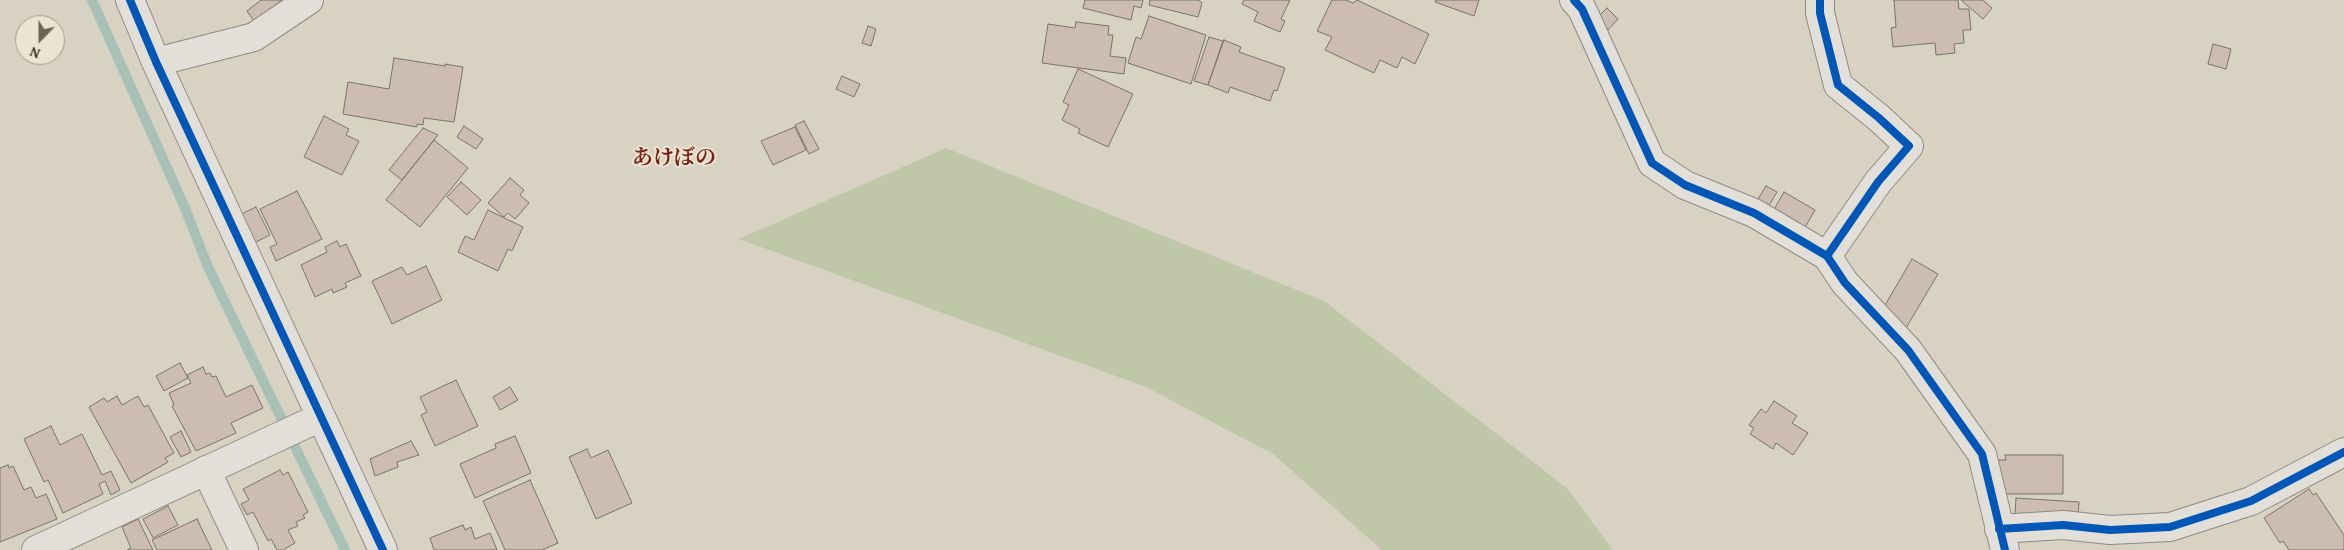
<!DOCTYPE html>
<meta charset="utf-8">
<style>
body{margin:0}
#map{position:relative;width:2344px;height:550px;overflow:hidden;background:#d8d2c3;font-family:"Gentium Book Plus",serif}
canvas{display:block}
.north{position:absolute;left:15px;top:15px;width:50px;height:50px;box-sizing:border-box;background:#ebe4d3;border:1px solid #a29988;border-radius:50%;rotate:202deg;font-size:14px;font-weight:700;line-height:20px;text-align:center;color:#342818}
.north::after{content:'';display:block;margin:auto;width:18px;height:22px;background:#6d6454;clip-path:polygon(50% 0,100% 100%,50% 72%,0 100%)}
</style>
<div id="map">
<canvas width="2344" height="550"></canvas>
<div class="north">N</div>
</div>
<script>
const ctx = document.querySelector('canvas').getContext('2d');
ctx.lineJoin = 'round';
function paint(path, color) { ctx.fillStyle = color; ctx.fill(path, 'evenodd'); }
const toPath = rows => new Path2D(rows.map(r => 'M' + r).join(''));
function trace(path, color, width, dash) { ctx.strokeStyle = color; ctx.lineWidth = width; ctx.lineCap = dash ? 'butt' : 'round'; ctx.setLineDash(dash || []); ctx.stroke(path); }
function label(font, color, halo, rows, align = 'center') {
  ctx.font = font + ' "Gentium Book Plus","Noto Serif JP",serif'; ctx.lineWidth = 4; ctx.setLineDash([]); ctx.textBaseline = 'middle'; ctx.strokeStyle = halo; ctx.fillStyle = color; for (const [text, x, y, turn = 0] of rows) {
    ctx.save(); ctx.translate(x, y); ctx.rotate((+turn || 0) * Math.PI / 180); ctx.textAlign = isNaN(turn) ? turn : align; if (halo) ctx.strokeText(text, 0, 0); ctx.fillText(text, 0, 0); ctx.restore();
  }
}
const green = toPath([
 [946,148,1324,301,1567,488,1613,550,1382,550,1273,454,1146,387,739,239]
]);
const stream = toPath([
 [92,0,185,208,208,267,345,550]
]);
const building = toPath([
 [261,0,282,0,254,21,247,11,261,0],
 [1085,0,1143,0,1141,8,1134,6,1131,20,1083,8,1085,0],
 [1150,0,1199,0,1202,3,1198,17,1149,5,1150,0],
 [1244,0,1290,0,1281,19,1285,21,1280,32,1254,21,1258,12,1242,4,1244,0],
 [1332,0,1346,0,1353,3,1357,0,1429,34,1415,64,1402,57,1397,68,1380,60,1374,73,1325,50,1332,37,1317,31,1332,0],
 [1436,0,1479,0,1474,16,1435,2,1436,0],
 [1894,0,1958,0,1959,9,1969,9,1971,30,1963,30,1964,43,1954,44,1955,53,1936,55,1935,43,1893,47,1891,28,1896,27,1894,0],
 [1961,0,1983,0,1992,8,1983,19,1961,0],
 [1607,8,1618,19,1608,30,1597,18,1607,8],
 [1149,16,1206,35,1191,84,1128,63,1136,37,1141,39,1149,16],
 [1076,22,1109,26,1108,35,1113,35,1110,56,1126,58,1124,74,1042,63,1048,24,1075,28,1076,22],
 [868,26,876,29,871,46,862,43,868,26],
 [1209,37,1223,41,1208,85,1194,81,1209,37],
 [1224,40,1241,47,1239,52,1285,68,1277,91,1274,90,1270,101,1230,87,1228,93,1208,85,1224,40],
 [2213,44,2231,49,2226,69,2208,64,2213,44],
 [394,58,445,66,445,64,463,67,454,122,424,118,423,125,417,124,417,127,343,114,348,82,389,89,394,58],
 [1078,69,1133,94,1108,147,1078,133,1080,129,1062,120,1069,105,1063,102,1078,69],
 [842,76,860,84,854,97,836,89,842,76],
 [324,116,349,129,346,135,359,141,342,175,304,157,324,116],
 [804,121,819,149,809,154,795,125,804,121],
 [464,126,483,139,476,149,457,137,464,126],
 [795,127,806,150,773,165,761,141,795,127],
 [423,128,438,135,402,180,389,170,423,128],
 [434,140,468,168,420,227,386,200,434,140],
 [510,178,524,190,520,195,529,203,515,219,508,213,504,217,488,203,510,178],
 [461,182,481,200,467,215,447,197,461,182],
 [1766,186,1777,192,1764,214,1753,207,1766,186],
 [297,191,322,239,276,261,270,247,277,244,260,209,297,191],
 [1784,192,1815,210,1803,231,1772,213,1784,192],
 [256,207,270,235,250,245,237,216,256,207],
 [488,210,523,227,512,251,508,249,498,271,458,252,465,236,474,240,488,210],
 [337,241,340,247,346,244,361,276,345,283,347,287,333,293,332,289,315,297,301,265,327,252,325,247,337,241],
 [1912,259,1938,274,1906,328,1881,312,1912,259],
 [426,266,442,300,392,324,372,281,402,267,407,275,426,266],
 [180,363,188,378,164,391,156,376,180,363],
 [203,367,206,374,210,373,212,377,216,376,226,397,252,385,263,408,231,423,236,433,196,451,172,406,174,405,169,393,191,383,187,375,203,367],
 [456,380,478,426,435,446,421,415,427,412,420,397,456,380],
 [510,387,518,400,500,410,493,397,510,387],
 [117,396,122,405,138,396,144,407,148,405,174,453,165,458,168,462,131,483,89,407,104,398,107,402,117,396],
 [1774,401,1797,416,1792,423,1808,433,1793,455,1776,443,1773,449,1750,434,1754,428,1749,425,1761,409,1766,413,1774,401],
 [51,426,60,445,82,434,102,475,111,471,120,490,111,495,105,481,99,484,103,494,63,513,48,480,44,482,24,439,51,426],
 [181,431,191,452,181,457,170,437,181,431],
 [515,436,531,473,475,498,460,464,496,448,495,444,515,436],
 [411,441,419,455,397,462,398,467,375,476,370,459,411,441],
 [587,449,591,458,608,450,632,503,596,519,569,457,587,449],
 [2005,455,2063,455,2063,494,1992,494,1992,460,2006,460,2005,455],
 [8,465,9,468,13,466,24,490,31,487,36,498,46,494,57,519,0,542,0,468,8,465],
 [280,470,283,475,288,472,308,512,303,515,305,518,296,522,298,526,288,530,295,543,283,550,277,550,271,539,268,541,253,512,247,515,241,504,249,500,243,489,280,470],
 [530,480,558,543,542,550,505,550,483,501,530,480],
 [2309,489,2313,495,2316,493,2344,535,2344,550,2289,550,2283,541,2280,543,2264,518,2309,489],
 [2016,498,2079,502,2078,518,2015,514,2016,498],
 [168,506,178,525,153,538,143,519,168,506],
 [138,519,153,550,127,550,131,548,122,527,138,519],
 [197,519,212,550,157,550,152,540,197,519],
 [463,525,465,530,471,527,475,539,490,533,497,550,434,550,430,538,463,525]
]);
const minor = toPath([
 [130,0,156,62,383,550],
 [1574,0,1582,9,1652,163,1685,185,1754,213,1827,256,1845,283,1908,350,1982,454,2005,550],
 [1820,0,1820,13,1838,85,1879,118,1909,146,1878,182,1827,256],
 [156,62,254,37,309,0],
 [206,470,244,550],
 [1999,529,2063,525,2110,530,2170,527,2251,501,2344,452],
 [36,550,321,417]
]);
const cycleway = toPath([
 [130,0,156,62,383,550],
 [1574,0,1582,9,1652,163,1685,185,1754,213,1827,256,1845,283,1908,350,1982,454,2005,550],
 [1820,0,1820,13,1838,85,1879,118,1909,146,1878,182,1827,256],
 [1999,529,2063,525,2110,530,2170,527,2251,501,2344,452]
]);
const neighbourhoodNames = [
 ["あけぼの",674,159]
];
paint(green, '#c0c7a9');
trace(stream, '#a8c0b5', 10);
paint(building, '#ccbcb2');
trace(building, '#79746a', 1);
trace(minor, '#908b81', 30);
trace(minor, '#e1dfd7', 28);
trace(cycleway, '#0057b8', 8);
label('bold 21px', '#7a1f14', '#ebe4d3', neighbourhoodNames);
</script>
